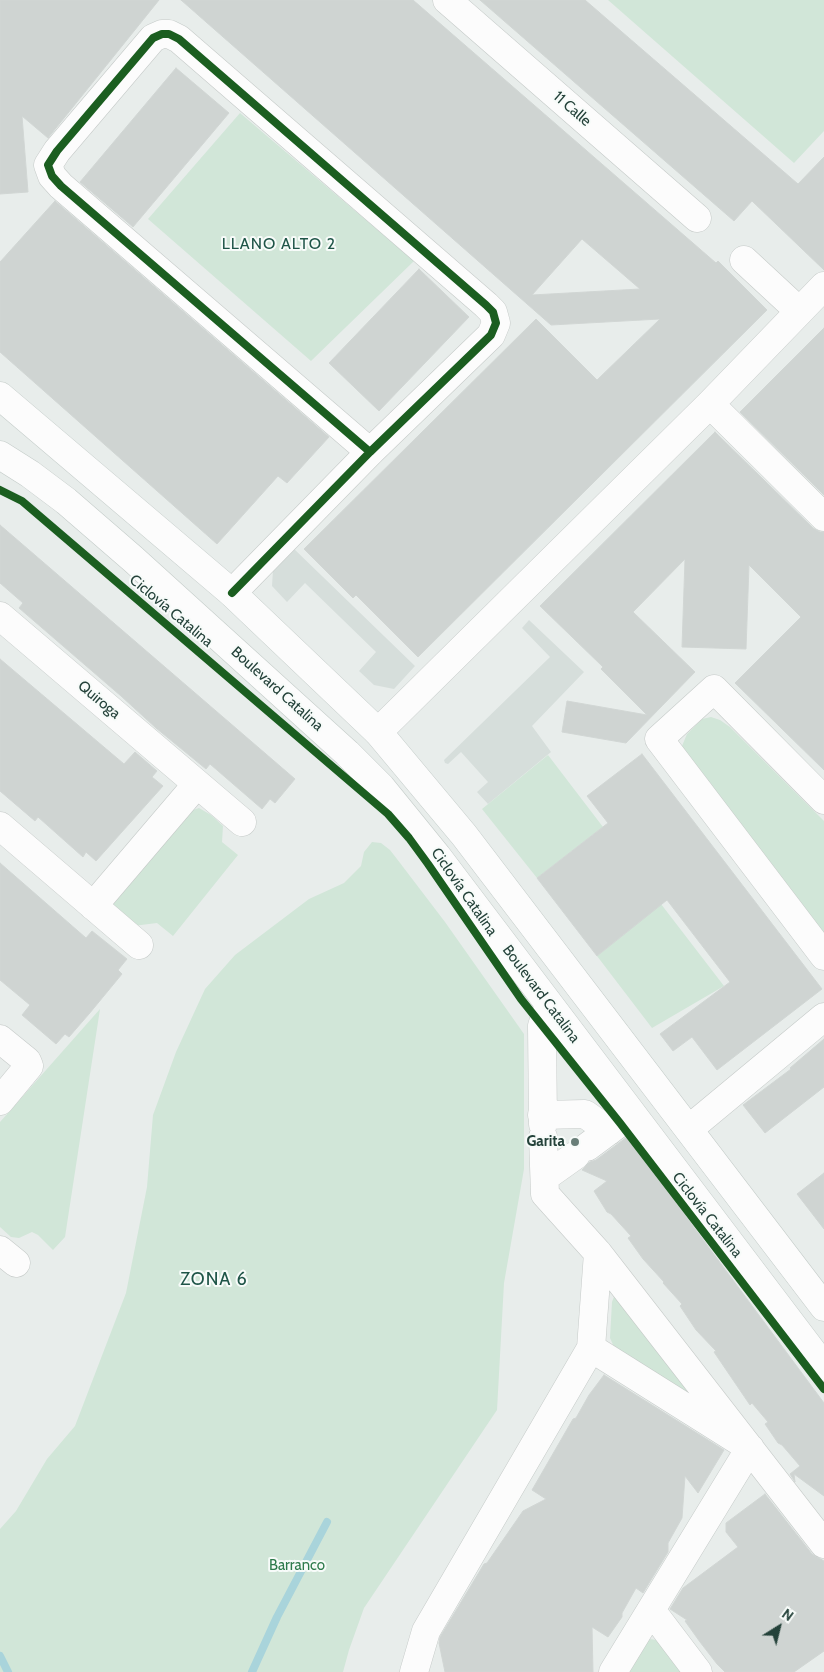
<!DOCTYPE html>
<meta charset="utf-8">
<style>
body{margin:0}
#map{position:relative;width:824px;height:1672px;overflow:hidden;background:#e8edeb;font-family:Cabin,sans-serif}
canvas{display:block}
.north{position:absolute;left:754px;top:1602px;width:50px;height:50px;-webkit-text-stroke:4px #f7fbf9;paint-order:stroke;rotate:36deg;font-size:14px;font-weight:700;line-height:20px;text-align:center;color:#24423a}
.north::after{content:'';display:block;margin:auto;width:18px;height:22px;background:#24423a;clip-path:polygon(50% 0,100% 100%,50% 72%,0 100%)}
</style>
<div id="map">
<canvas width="824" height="1672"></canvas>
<div class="north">N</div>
</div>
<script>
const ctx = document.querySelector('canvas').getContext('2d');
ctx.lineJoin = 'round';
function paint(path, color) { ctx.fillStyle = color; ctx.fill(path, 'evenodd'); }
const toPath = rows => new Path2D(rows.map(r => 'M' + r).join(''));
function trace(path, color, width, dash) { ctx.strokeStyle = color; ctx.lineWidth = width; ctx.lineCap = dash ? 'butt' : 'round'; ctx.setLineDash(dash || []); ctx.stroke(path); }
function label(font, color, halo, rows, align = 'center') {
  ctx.font = font + ' Cabin,sans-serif'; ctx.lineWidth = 4; ctx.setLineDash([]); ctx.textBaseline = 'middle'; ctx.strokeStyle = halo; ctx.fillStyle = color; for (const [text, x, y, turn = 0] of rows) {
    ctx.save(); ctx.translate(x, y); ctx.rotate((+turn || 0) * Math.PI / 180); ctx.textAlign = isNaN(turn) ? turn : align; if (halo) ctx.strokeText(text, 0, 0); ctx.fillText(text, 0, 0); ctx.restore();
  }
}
const built = toPath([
 [292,547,415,666,394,689,374,685,359,671,376,652,305,583,287,602,272,586,273,570],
 [529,620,584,672,532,726,551,752,488,804,477,792,488,782,461,752,448,764,445,763,444,760,550,657,522,628]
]);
const green = toPath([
 [608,0,824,0,824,131,794,163],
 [240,113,414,261,311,361,148,219],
 [711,717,720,720,730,727,824,821,824,934,683,751,682,746,687,734,702,719],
 [548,755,603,827,537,878,482,809],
 [199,808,211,815,223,826,222,842,238,855,173,936,157,923,133,926,113,908,113,903,193,810],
 [372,842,381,843,390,850,397,859,445,922,524,1034,524,1169,504,1283,497,1410,364,1608,349,1650,343,1672,0,1672,0,1529,16,1511,47,1459,75,1426,126,1293,147,1187,153,1115,176,1052,205,989,235,955,309,899,344,883,361,866,364,852],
 [661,904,724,986,652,1028,597,956],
 [100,1009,65,1237,53,1250,38,1235,32,1232,19,1238,11,1237,0,1227,0,1122],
 [617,1289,696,1395,694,1400,615,1349,610,1338,612,1302],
 [649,1639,657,1640,683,1672,628,1672]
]);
const stream = toPath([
 [0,1656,8,1672],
 [252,1672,277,1617,327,1522]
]);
const building = toPath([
 [0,0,159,0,48,138,22,116,28,192,0,194,0,0],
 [181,0,413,0,716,263,718,261,767,310,418,657,356,595,353,598,304,549,536,319,597,380,660,319,551,325,181,0],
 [582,239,640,289,532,295,582,239],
 [480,0,585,0,798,184,824,157,824,270,752,201,734,221,480,0],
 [176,68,229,113,133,227,80,182,176,68],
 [55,201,329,437,287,483,278,476,217,544,0,352,0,262,55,201],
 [419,269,469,317,379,411,329,363,419,269],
 [824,328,824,495,740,412,824,328],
 [715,432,813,528,820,532,824,532,824,770,735,683,801,617,749,565,746,649,682,647,685,559,633,612,695,672,626,743,562,732,567,701,647,715,601,669,603,667,540,606,715,432],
 [0,525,295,779,275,803,270,799,262,809,210,764,206,769,156,728,121,696,19,608,23,603,0,583,0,525],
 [0,659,124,764,135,752,157,771,152,777,163,786,96,861,86,852,83,857,38,817,35,821,0,791,0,659],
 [642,754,822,989,717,1070,692,1037,673,1051,660,1034,730,982,667,900,597,956,537,878,608,823,587,796,642,754],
 [0,863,86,938,92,931,127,959,118,970,122,974,89,1014,69,1037,65,1034,56,1044,22,1015,30,1005,0,980,0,863],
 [824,1039,824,1087,765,1133,743,1105,791,1069,790,1068,824,1039],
 [627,1137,824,1403,824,1496,794,1474,795,1482,790,1474,800,1466,782,1445,778,1443,765,1424,768,1422,752,1403,750,1405,714,1352,716,1351,696,1330,680,1306,682,1304,663,1283,664,1282,643,1259,628,1238,631,1236,611,1214,607,1212,594,1191,607,1181,582,1170,590,1162,596,1160,627,1137],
 [824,1173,824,1229,797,1194,824,1173],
 [604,1375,724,1450,698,1493,685,1476,682,1518,668,1543,668,1552,643,1593,636,1588,622,1613,622,1617,608,1637,592,1627,593,1672,445,1672,439,1643,440,1637,484,1564,487,1563,523,1511,546,1499,532,1490,573,1419,576,1418,589,1395,604,1375],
 [765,1494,812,1554,824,1561,824,1651,794,1672,725,1672,717,1664,700,1642,685,1621,687,1620,670,1609,683,1588,738,1547,726,1532,726,1523,765,1494]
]);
const street = toPath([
 [447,0,697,218],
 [744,260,799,311],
 [710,404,824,517],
 [232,593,370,452,491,335,496,323,493,312,486,305,179,39,169,34,162,34,153,38,57,151,48,165,52,176,61,186,370,452],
 [0,616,242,822],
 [378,732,710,404,824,286],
 [824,800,714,689,659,739,824,956],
 [0,826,139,945],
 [93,906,197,784],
 [0,1039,27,1061,29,1066,0,1101],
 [542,1115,585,1114,609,1131],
 [543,1124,542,1026,549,1005],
 [689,1129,824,1017],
 [543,1137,545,1194,598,1253,824,1544],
 [587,1147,622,1121],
 [545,1177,576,1155],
 [0,1250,16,1263],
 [591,1348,750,1448,613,1672],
 [651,1610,698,1672],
 [414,1672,426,1631,591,1348,598,1253]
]);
const secondary = toPath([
 [0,396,232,593,378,732,464,835,824,1307],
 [0,455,30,474,66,501,133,559,347,753,381,787,437,856,824,1367]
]);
const cycleway = toPath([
 [0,490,22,501,388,814,409,838,428,864,521,999,620,1123,824,1389],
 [232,593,370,452,491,335,496,323,493,312,486,305,179,39,169,34,162,34,153,38,57,151,48,165,52,176,61,186,370,452]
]);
const markers = [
 [575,1142,5,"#697e78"]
];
const streetNames = [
 ["11 Calle",572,109,41],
 ["Ciclovía Catalina",171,611,40],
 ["Boulevard Catalina",277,689,42],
 ["Quiroga",99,700,40],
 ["Ciclovía Catalina",464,892,55],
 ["Boulevard Catalina",541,994,53],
 ["Ciclovía Catalina",707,1215,52]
];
const poiNames = [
 ["Garita",565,1142]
];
const parkNames = [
 ["Barranco",297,1566]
];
const neighbourhoodNames = [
 ["LLANO ALTO 2",279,244]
];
const quarterNames = [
 ["ZONA 6",214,1280]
];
paint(built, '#d6dedb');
paint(green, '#d1e6d8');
trace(stream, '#a9d4db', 8);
paint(building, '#cfd4d2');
trace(building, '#d1d6d4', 1);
trace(street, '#c5cac8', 29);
trace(secondary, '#c3cbc8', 29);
trace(street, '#fcfcfc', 28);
trace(secondary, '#fcfcfc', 28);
trace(cycleway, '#1b5e20', 8);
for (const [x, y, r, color] of markers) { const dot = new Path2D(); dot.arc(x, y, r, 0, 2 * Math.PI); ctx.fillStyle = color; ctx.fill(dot); trace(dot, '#f7fbf9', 2); }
label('15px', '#24423a', '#f7fbf9', streetNames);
label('bold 15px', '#24423a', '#f7fbf9', poiNames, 'right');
label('15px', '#2d7a4b', '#f7fbf9', parkNames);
ctx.letterSpacing = '1px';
label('16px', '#1f5548', '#f7fbf9', neighbourhoodNames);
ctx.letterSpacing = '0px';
ctx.letterSpacing = '1px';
label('18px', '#1f5548', '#f7fbf9', quarterNames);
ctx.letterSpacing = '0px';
</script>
